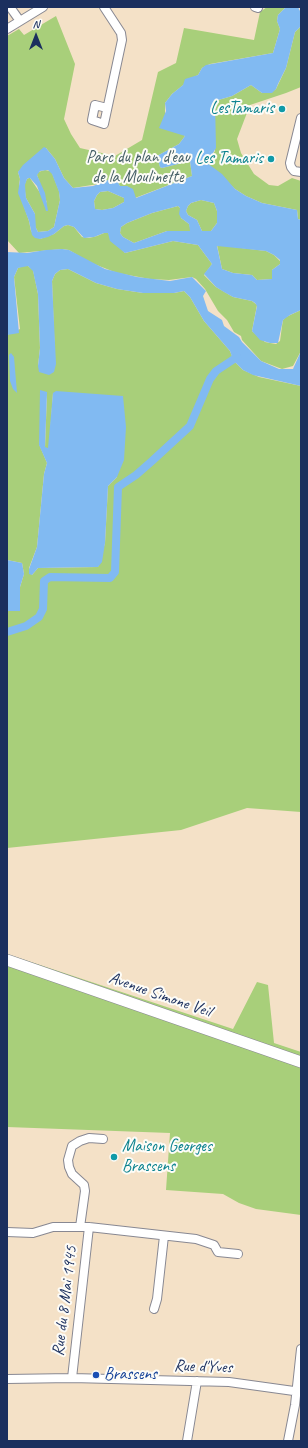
<!DOCTYPE html>
<style>
body{margin:0}
#map{position:relative;width:308px;height:1448px;overflow:hidden;background:#f4e1c7;font-family:Caveat,sans-serif}
canvas{display:block}
.frame{position:absolute;inset:0;border:8px solid #1b2f5e;pointer-events:none}
.north{position:absolute;left:16px;top:16px;width:40px;height:40px;-webkit-text-stroke:3px #fdfcf7;paint-order:stroke;rotate:0deg;font-size:11px;font-weight:700;line-height:16px;text-align:center;color:#1b2f5e}
.north::after{content:'';display:block;margin:auto;width:14px;height:18px;background:#1b2f5e;clip-path:polygon(50% 0,100% 100%,50% 72%,0 100%)}
</style>
<div id="map">
<canvas width="308" height="1448"></canvas>
<div class="frame"></div>
<div class="north">N</div>
</div>
<script>
const ctx = document.querySelector('canvas').getContext('2d');
ctx.lineJoin = 'round';
function paint(path, color) { ctx.fillStyle = color; ctx.fill(path, 'evenodd'); }
const toPath = rows => new Path2D(rows.map(r => 'M' + r).join(''));
function trace(path, color, width, dash) { ctx.strokeStyle = color; ctx.lineWidth = width; ctx.lineCap = dash ? 'butt' : 'round'; ctx.setLineDash(dash || []); ctx.stroke(path); }
function label(font, color, halo, rows, align = 'center') {
  ctx.font = font + ' Caveat,sans-serif'; ctx.lineWidth = 4; ctx.setLineDash([]); ctx.textBaseline = 'middle'; ctx.strokeStyle = halo; ctx.fillStyle = color; for (const [text, x, y, turn = 0] of rows) {
    ctx.save(); ctx.translate(x, y); ctx.rotate((+turn || 0) * Math.PI / 180); ctx.textAlign = isNaN(turn) ? turn : align; if (halo) ctx.strokeText(text, 0, 0); ctx.fillText(text, 0, 0); ctx.restore();
  }
}
const green = toPath([
 [267,7,286,7,278,15,277,21,280,29,273,53,210,64,202,68,198,75,192,78,172,94,165,103,165,114,185,136,179,144,157,156,160,167,162,168,190,161,192,176,135,198,127,186,120,186,117,181,73,188,64,178,55,159,46,148,18,172,20,179,19,185,21,198,29,221,31,231,40,239,54,234,64,226,68,225,74,227,82,237,89,238,97,236,104,233,108,233,125,253,173,241,198,245,212,264,204,275,216,287,233,297,252,301,257,305,252,331,265,342,270,343,276,344,280,341,282,326,283,320,286,317,301,310,301,351,293,366,282,369,261,361,242,340,241,336,234,332,227,320,218,311,205,289,196,279,192,277,169,280,150,279,117,273,89,262,69,250,62,249,19,253,7,240,7,36,19,29,24,35,56,16,75,64,64,119,71,134,80,148,115,156,142,140,158,72,176,63,184,28,254,40,260,12],
 [301,26,301,87,286,93,250,105,237,139,241,153,254,174,269,185,278,186,292,178,301,181,301,220,298,219,297,210,262,203,246,196,235,189,207,164,215,151,215,101,232,96,251,85,262,93,270,93,276,89,286,68,295,32],
 [45,170,50,171,52,173,59,191,60,200,54,227,48,231,38,232,35,226,35,214,26,198,24,185,27,179,29,178,30,178,47,203,37,175,38,172],
 [108,191,124,198,124,202,113,208,102,210,95,209,94,201,97,195,100,192],
 [201,200,214,203,217,211,217,223,211,231,202,231,197,220,188,215,186,211,188,206,191,203],
 [178,206,180,208,181,218,189,224,191,231,167,231,134,243,123,237,120,233,121,227,127,223,152,213],
 [217,245,266,251,274,255,280,261,280,264,272,270,272,279,257,280,252,275,233,273,222,269],
 [23,266,28,266,33,270,38,294,40,348,38,366,55,358,52,281,55,274,60,270,68,269,96,283,117,289,143,293,174,293,184,291,190,297,204,321,230,351,234,361,243,370,259,377,301,386,301,812,247,808,181,830,7,848,7,611,20,611,20,587,24,574,22,563,7,560,7,335,20,329,14,277,18,268],
 [47,393,45,448,49,448,53,393,117,477,108,486,105,543,98,567,38,568,32,575,29,568,37,547,44,474,47,463,39,444],
 [7,954,233,1029,257,982,268,985,274,1043,301,1052,301,1215,256,1209,239,1203,223,1194,166,1190,170,1133,7,1127]
]);
const water = toPath([
 [286,7,298,7,301,13,301,26,295,32,286,68,278,84,276,89,272,93,262,93,251,85,232,96,215,101,216,148,207,163,222,174,235,189,246,196,262,203,297,210,298,219,301,220,301,310,290,315,283,320,278,343,270,343,260,340,252,331,257,306,255,303,252,301,233,297,224,292,216,287,204,274,212,264,198,245,173,241,125,253,110,241,108,233,104,233,94,237,84,238,74,227,68,225,64,226,54,234,48,237,40,239,35,238,32,235,29,221,18,193,20,179,18,172,23,165,44,147,46,148,55,159,64,178,73,188,93,186,113,178,117,181,120,186,127,186,133,189,136,198,192,176,190,161,162,168,160,167,157,156,179,144,185,136,159,128,166,111,165,103,172,94,183,85,185,79,198,75,202,68,206,65,273,53,280,29,277,21,278,15],
 [48,170,52,174,59,192,60,200,54,227,48,231,38,232,36,228,35,214,26,198,25,185,27,179,29,178,30,178,37,186,45,208,46,211,48,211,45,193,37,175,40,171],
 [108,191,124,198,124,202,113,208,102,210,95,209,94,201,97,195,100,192],
 [201,200,214,203,217,211,217,223,211,231,202,231,197,220,188,215,186,211,188,206,191,203],
 [178,206,180,208,179,214,181,218,189,224,190,231,167,231,134,243,123,237,120,233,121,227,127,223,152,213],
 [217,246,266,251,274,255,280,260,280,264,272,270,272,279,257,280,252,275,233,273,222,269],
 [62,249,69,250,105,269,137,277,170,281,192,277,206,291,203,296,208,311,222,320,224,326,239,337,242,342,261,361,279,369,293,369,301,351,301,386,253,375,243,370,234,361,225,364,225,363,232,357,230,351,204,321,190,297,184,291,174,293,143,293,117,289,96,283,68,269,60,270,55,274,52,281,56,364,54,372,49,375,39,372,38,366,40,348,38,294,33,271,28,266,18,268,14,277,19,333,7,335,7,252,27,253,46,250],
 [11,353,14,357,17,393,13,389,10,381,9,355],
 [40,390,47,392,45,447,48,448,53,393,56,391,123,396,126,427,124,460,117,477,108,486,105,543,102,562,98,567,38,568,32,575,29,574,29,569,37,547,44,474,47,463,39,445],
 [7,560,22,563,24,574,20,587,20,611,7,611]
]);
const canal = toPath([
 [7,632,26,626,39,617,43,609,44,581,50,577,110,578,115,572,118,487,136,475,152,461,190,426,210,379,216,371,237,357]
]);
const minor = toPath([
 [10,7,20,21],
 [104,7,121,33,122,40,104,124,92,120,95,105,107,108],
 [255,7,258,8],
 [7,29,43,7],
 [301,118,290,163,291,167,294,171,301,172],
 [89,1227,196,1239,214,1245,218,1252,238,1254],
 [7,1232,33,1233,53,1227,80,1227],
 [154,1309,157,1299,164,1236],
 [72,1378,89,1227,80,1227,85,1191,84,1185,72,1174,69,1167,68,1160,72,1146,80,1141,89,1138,103,1139],
 [7,1379,72,1378,229,1382,301,1392],
 [187,1441,197,1381],
 [288,1441,295,1405,301,1349]
]);
const major = toPath([
 [7,960,301,1062]
]);
const markers = [
 [282,109,4,"#0f9aa8"],
 [271,159,4,"#0f9aa8"],
 [114,1157,4,"#0f9aa8"],
 [96,1375,4,"#1a4fb4"]
];
const cultureNames = [
 ["LesTamaris",274,109],
 ["Les Tamaris",263,159],
 ["Maison Georges",122,1147,"left"],
 ["Brassens",122,1167,"left"]
];
const parkNames = [
 ["Parc du plan d'eau",138,158],
 ["de la Moulinette",138,178]
];
const streetNames = [
 ["Avenue Simone Veil",160,995,19],
 ["Rue du 8 Mai 1945",65,1301,-83],
 ["Rue d'Yves",203,1367,2]
];
const transitNames = [
 ["Brassens",104,1375]
];
paint(green, '#a8cf7a');
paint(water, '#81baf2');
trace(canal, '#81baf2', 8);
trace(minor, '#888892', 10);
trace(major, '#888892', 12);
trace(minor, '#fff', 8);
trace(major, '#fff', 11);
for (const [x, y, r, color] of markers) { const dot = new Path2D(); dot.arc(x, y, r, 0, 2 * Math.PI); ctx.fillStyle = color; ctx.fill(dot); trace(dot, '#fdfcf7', 1.5); }
label('17px', '#0d838f', '#fdfcf7', cultureNames, 'right');
label('17px', '#455f66', '#fdfcf7', parkNames);
label('17px', '#1b2f5e', '#fdfcf7', streetNames);
label('17px', '#164399', '#fdfcf7', transitNames, 'left');
</script>
